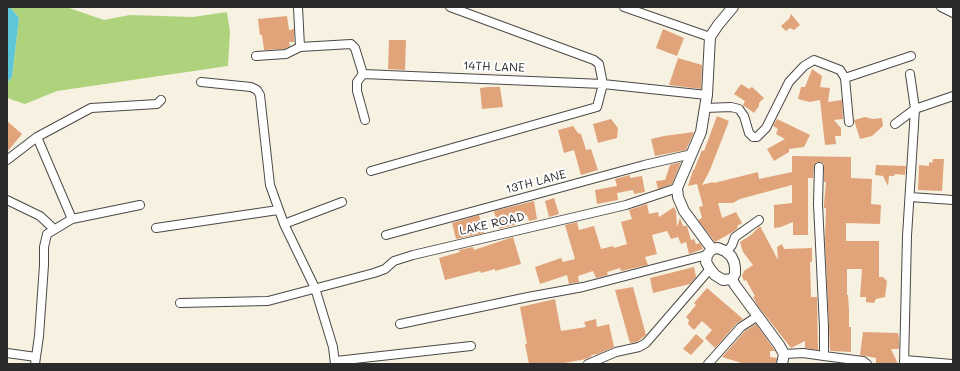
<!DOCTYPE html>
<style>
body{margin:0}
#map{position:relative;width:960px;height:371px;overflow:hidden;background:#f7f1e1;font-family:Mali,sans-serif}
canvas{display:block}
.frame{position:absolute;inset:0;border:8px solid #2b2b2b;pointer-events:none}
</style>
<div id="map">
<canvas width="960" height="371"></canvas>
<div class="frame"></div>
</div>
<script>
const ctx = document.querySelector('canvas').getContext('2d');
ctx.lineJoin = 'round';
function paint(path, color) { ctx.fillStyle = color; ctx.fill(path, 'evenodd'); }
const toPath = rows => new Path2D(rows.map(r => 'M' + r).join(''));
function trace(path, color, width, dash) { ctx.strokeStyle = color; ctx.lineWidth = width; ctx.lineCap = dash ? 'butt' : 'round'; ctx.setLineDash(dash || []); ctx.stroke(path); }
function label(font, color, halo, rows, align = 'center') {
  ctx.font = font + ' Mali,sans-serif'; ctx.lineWidth = 4; ctx.setLineDash([]); ctx.textBaseline = 'middle'; ctx.strokeStyle = halo; ctx.fillStyle = color; for (const [text, x, y, turn = 0] of rows) {
    ctx.save(); ctx.translate(x, y); ctx.rotate((+turn || 0) * Math.PI / 180); ctx.textAlign = isNaN(turn) ? turn : align; if (halo) ctx.strokeText(text, 0, 0); ctx.fillText(text, 0, 0); ctx.restore();
  }
}
const green = toPath([
 [10,7,66,7,104,20,130,15,193,17,227,12,230,32,228,66,57,91,25,104,7,98,7,83,12,77,19,18]
]);
const water = toPath([
 [7,7,10,7,19,18,12,77,7,83]
]);
const building = toPath([
 [791,14,800,25,794,30,790,28,786,31,781,26,789,19],
 [287,16,289,30,294,29,294,42,289,42,290,46,285,49,264,50,262,35,260,35,258,19],
 [663,29,684,38,677,56,656,48],
 [389,40,406,40,405,70,388,69],
 [678,58,702,65,701,89,669,85],
 [812,69,822,76,820,87,830,88,828,102,842,100,843,119,834,120,841,128,841,136,835,136,836,144,825,145,820,100,810,102,798,99,801,87,805,87],
 [741,84,749,89,752,87,764,98,759,103,759,106,754,113,743,105,745,101,734,94],
 [488,87,500,87,503,107,482,109,480,88],
 [717,116,729,121,710,170,702,185,713,182,714,183,758,172,759,179,792,172,792,156,851,157,851,178,872,179,871,204,881,205,880,224,846,223,846,241,879,241,879,277,883,277,887,281,885,297,876,299,874,303,866,302,866,297,860,297,862,269,847,269,847,295,848,295,849,311,849,327,851,327,851,352,831,351,830,350,825,239,826,208,824,208,824,204,826,182,824,182,824,164,820,162,816,162,814,166,813,178,808,178,808,235,793,235,793,222,781,227,774,228,774,205,792,203,792,185,740,199,733,203,718,203,722,218,736,212,742,223,737,226,738,228,731,233,715,242,698,220,702,218,699,207,703,206,697,184,688,186,693,170,694,170,702,150,704,151],
 [865,117,873,119,882,118,883,126,872,136,860,139,854,120],
 [611,119,618,128,617,138,598,143,593,124],
 [777,119,810,135,804,147,789,149,789,152,774,161,767,149,785,139,776,134,778,129,773,126],
 [7,121,22,134,7,152],
 [573,126,578,133,581,134,586,150,591,149,598,170,581,175,574,150,564,153,558,130],
 [694,132,686,150,655,156,651,139,664,136],
 [933,159,944,159,942,191,918,190,919,165,929,166,929,162,932,163],
 [681,162,672,184,658,189,656,181,665,180,670,165],
 [876,165,906,166,905,175,895,174,894,176,889,176,888,186,883,176,875,175],
 [630,175,630,178,642,176,645,192,634,194,633,190,617,193,618,200,597,204,595,190,617,186,615,179],
 [554,198,559,214,549,217,545,201],
 [534,201,537,219,529,221,527,215,513,218,515,225,498,229,494,211],
 [647,204,649,214,658,212,659,217,674,207,676,211,677,227,680,218,683,226,687,226,691,240,694,239,696,244,700,243,703,249,689,254,686,242,681,244,678,237,671,239,667,231,652,235,657,254,645,257,648,265,621,271,620,268,607,272,608,275,596,278,593,271,578,276,579,282,569,284,567,275,540,284,535,267,561,258,563,262,575,259,565,225,577,222,579,230,594,226,601,249,613,246,614,248,627,244,621,222,632,219,629,210],
 [479,215,484,233,456,239,452,223],
 [760,226,778,260,777,247,782,244,784,249,812,248,812,262,810,262,811,297,817,297,818,350,805,348,805,341,791,348,758,306,753,297,755,296,746,280,744,281,742,276,744,271,753,265,743,252,740,242,751,235],
 [513,237,521,264,495,271,495,269,481,273,480,271,445,280,439,258,460,252,459,250,473,247,474,250],
 [694,267,696,277,690,284,653,293,650,278],
 [633,287,646,335,637,342,630,343,615,290],
 [707,288,743,319,737,323,715,348,705,338,712,330,702,321,694,330,688,324,689,320,686,317,696,305,694,303],
 [555,299,561,331,586,327,584,322,596,319,597,327,609,324,614,347,598,354,591,355,592,356,586,359,559,364,529,364,525,344,527,344,520,307],
 [756,324,775,351,770,351,770,357,777,358,776,364,745,364,722,357,745,331],
 [863,332,898,333,899,339,899,349,891,349,898,364,876,364,876,358,860,355],
 [696,334,704,341,691,355,683,349]
]);
const minor = toPath([
 [298,7,300,47],
 [624,7,710,37],
 [941,7,953,13],
 [256,56,286,54,300,47,351,44,355,48,363,74,603,84,707,95],
 [363,74,357,82,357,91,365,120],
 [845,78,911,56],
 [201,82,251,87,257,90,260,95,270,185,284,224,315,288,333,347,335,364],
 [705,108,731,107,739,109,744,116,749,133,753,137,757,137,766,128,789,82,804,66,814,60,840,70,845,78,849,122],
 [895,124,915,109,953,96],
 [37,137,72,219],
 [7,160,37,137,91,108,157,104,161,100],
 [819,167,818,204,824,327,824,356],
 [371,171,597,107,603,84,599,64,594,60,450,7],
 [910,197,953,200],
 [7,200,40,216,54,229],
 [284,224,342,202],
 [156,228,278,210],
 [386,235,644,165,692,154],
 [727,252,732,245,735,237,759,220],
 [180,303,268,301,374,273,385,269,394,261,413,255,626,205,677,188],
 [400,324,528,297,583,287,707,255],
 [7,353,36,357],
 [784,354,803,353,824,356,863,361,867,364],
 [905,360,952,364],
 [336,361,471,346],
 [35,364,39,336,44,265,44,247,47,234,72,219,140,205],
 [588,364,616,352,639,347,646,343,710,269],
 [708,364,741,327,758,316],
 [904,364,907,236,915,109,910,74]
]);
const tertiary = toPath([
 [712,249,684,211,678,197,677,188,701,132,707,95,710,37,718,25,733,7],
 [712,249,707,255,706,262,710,269,715,275,723,280,732,279],
 [712,249,718,248,725,251,731,256,734,262,735,268,735,274,732,279],
 [732,279,735,285,779,345,784,354,782,364]
]);
const streetNames = [
 ["14TH LANE",494,67,2],
 ["13TH LANE",536,182,-15],
 ["LAKE ROAD",492,224,-13]
];
paint(green, '#afd37d');
paint(water, '#5dc7d8');
paint(building, '#e1a47a');
trace(minor, '#4a4946', 10);
trace(tertiary, '#4a4946', 12);
trace(minor, '#fff', 8);
trace(tertiary, '#fff', 10);
label('12px', '#2b2b2b', '#fff', streetNames);
</script>
